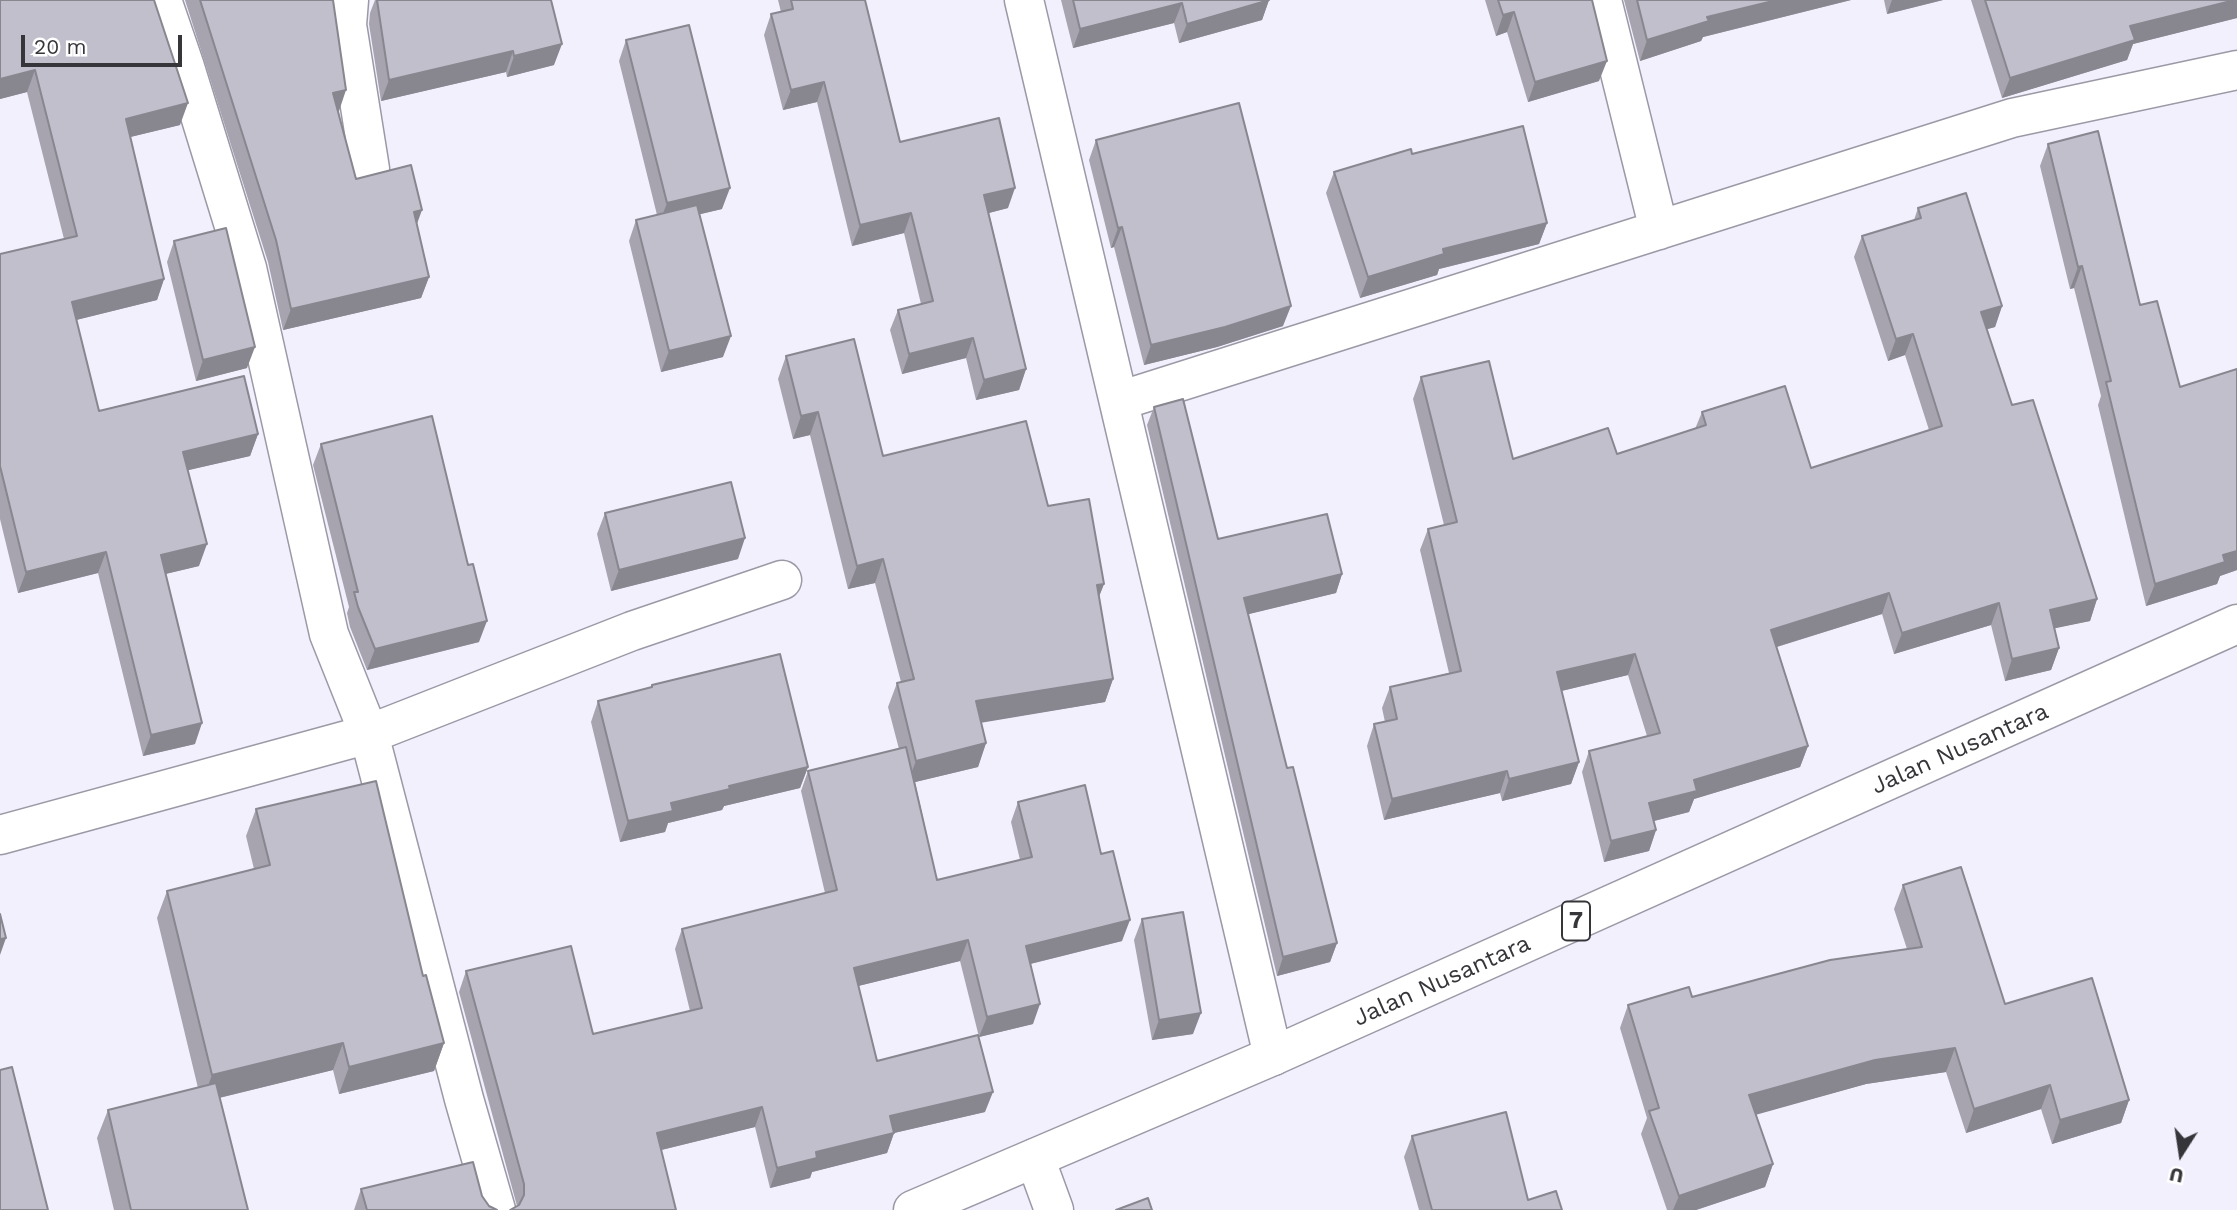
<!DOCTYPE html>
<style>
body{margin:0}
#map{position:relative;width:2237px;height:1210px;overflow:hidden;background:#f3f0fe;font-family:"Work Sans",sans-serif}
canvas{display:block}
.north{position:absolute;left:2146px;top:1119px;width:70px;height:70px;-webkit-text-stroke:5px #fff;paint-order:stroke;rotate:192deg;font-size:19px;font-weight:700;line-height:28px;text-align:center;color:#36353a}
.north::after{content:'';display:block;margin:auto;width:24px;height:32px;background:#36353a;clip-path:polygon(50% 0,100% 100%,50% 72%,0 100%)}
.scale{position:absolute;left:21px;top:35px;width:161px;height:32px;box-sizing:border-box;border:4px solid #36353a;border-top:0;padding-left:9px;font-size:21px;line-height:24px;white-space:nowrap;color:#36353a;-webkit-text-stroke:5px #fff;paint-order:stroke}
</style>
<div id="map">
<canvas width="2237" height="1210"></canvas>
<div class="north">U</div>
<div class="scale">20 m</div>
</div>
<script>
const ctx = document.querySelector('canvas').getContext('2d');
ctx.lineJoin = 'round';
const toPath = rows => new Path2D(rows.map(r => 'M' + r).join(''));
function trace(path, color, width, dash) { ctx.strokeStyle = color; ctx.lineWidth = width; ctx.lineCap = dash ? 'butt' : 'round'; ctx.setLineDash(dash || []); ctx.stroke(path); }
function paint(path, color) { ctx.fillStyle = color; ctx.fill(path, 'evenodd'); }
function label(font, color, halo, rows, align = 'center') {
  ctx.font = font + ' "Work Sans",sans-serif'; ctx.lineWidth = 7; ctx.setLineDash([]); ctx.textBaseline = 'middle'; ctx.strokeStyle = halo; ctx.fillStyle = color; for (const [text, x, y, turn = 0] of rows) {
    ctx.save(); ctx.translate(x, y); ctx.rotate((+turn || 0) * Math.PI / 180); ctx.textAlign = isNaN(turn) ? turn : align; if (halo) ctx.strokeText(text, 0, 0); ctx.fillText(text, 0, 0); ctx.restore();
  }
}
const minor = toPath([
 [162,0,185,67,247,268,329,634,369,734,464,1099,496,1210],
 [349,0,347,25,370,169],
 [1024,0,1273,1056],
 [1602,0,1659,230],
 [1119,401,2012,118,2237,70],
 [0,835,369,734,632,631,782,580],
 [1035,1158,1054,1210]
]);
const highway = toPath([
 [913,1210,1273,1056,2237,624]
]);
const wall = toPath([
 [0,0,180,125,130,137,164,279,157,300,76,320,99,411,258,434,250,456,188,470,199,566,165,574,195,744,143,756,98,573,18,593,0,519,0,254,64,239,27,92,0,99],
 [185,0,333,0,339,111,338,112,356,179,417,225,429,277,421,298,283,330,268,262],
 [375,0,551,0,554,65,507,77,506,72,381,101,369,24,370,13],
 [778,0,865,0,900,142,1008,208,989,213,1026,369,1019,390,976,400,966,358,902,374,890,330,898,310,921,304,904,233,852,246,817,102,783,110,764,35,771,14,781,12],
 [1061,0,1269,0,1262,20,1179,43,1174,23,1073,48],
 [1485,0,1592,0,1599,81,1528,102,1507,32,1496,36],
 [1624,0,1851,0,1703,37,1701,41,1640,61],
 [1884,0,1943,0,1887,14],
 [1971,0,2237,0,2237,18,2133,44,2127,60,2002,98],
 [626,40,722,209,700,214,723,357,661,372,629,241,636,220,657,215,619,61],
 [1096,140,1283,326,1217,347,1144,365,1114,247,1111,248,1089,160],
 [2048,144,2140,305,2180,387,2237,369,2237,570,2220,576,2217,584,2146,606,2098,405,2101,396,2074,288,2070,289,2040,166],
 [1412,154,1547,223,1539,244,1439,269,1437,275,1360,298,1326,193,1334,172],
 [1918,208,2002,306,1995,327,1987,329,2012,405,2097,599,2090,621,2054,628,2059,648,2051,670,2005,681,1991,625,1894,654,1882,614,1777,647,1808,746,1800,767,1694,799,1689,812,1654,821,1656,830,1649,851,1604,862,1582,772,1589,751,1647,736,1628,675,1561,691,1579,762,1571,784,1502,801,1500,793,1384,820,1367,746,1374,724,1385,722,1382,708,1390,687,1449,673,1420,550,1428,529,1444,525,1413,399,1421,377,1513,459,1617,454,1695,429,1702,412,1811,468,1929,430,1905,355,1888,361,1854,257,1862,236,1914,220],
 [174,241,247,368,196,381,167,262],
 [786,356,883,456,1048,506,1104,584,1099,596,1113,679,1105,702,981,722,986,743,978,767,915,782,937,880,1020,860,1011,822,1018,802,1122,941,1030,964,1033,1024,979,1037,960,961,858,986,877,1061,985,1112,894,1133,887,1153,812,1172,810,1178,770,1188,755,1127,661,1150,517,1206,459,992,466,971,593,1034,690,1011,675,949,682,929,825,893,801,791,808,771,899,749,888,707,897,683,901,682,875,583,848,589,810,435,793,439,778,379],
 [1154,407,1218,539,1342,574,1336,593,1248,614,1287,768,1337,943,1330,962,1277,976,1147,425],
 [321,444,479,642,367,670,350,627,347,613,349,607,313,465],
 [605,513,738,559,611,591,597,534],
 [652,685,808,767,800,788,724,806,722,810,668,823,665,832,620,842,591,722,598,701,651,688],
 [256,809,423,976,444,1043,434,1071,339,1094,333,1070,219,1098,248,1210,114,1210,97,1138,108,1110,198,1088,157,918,167,891,254,869,246,836],
 [1903,885,2005,1004,2129,1100,2121,1123,2052,1144,2041,1109,1966,1133,1946,1072,1866,1084,1756,1114,1773,1164,1765,1187,1696,1210,1667,1210,1641,1134,1647,1118,1620,1028,1628,1005,1692,997,1907,949,1894,909],
 [1142,919,1193,1034,1152,1040,1134,940],
 [1412,1136,1528,1200,1562,1210,1419,1210,1404,1157],
 [361,1189,482,1196,489,1206,497,1210,354,1210]
]);
const shadedWall = toPath([
 [1269,0,1262,20,1179,43,1187,24],
 [1777,0,1851,0,1703,37,1701,41,1640,61,1647,40,1707,17],
 [1892,0,1943,0,1887,14],
 [2237,0,2237,18,2133,44,2127,60,2002,98,2010,78,2130,26],
 [1182,3,1174,23,1073,48,1080,29],
 [1514,12,1507,32,1496,36,1503,15],
 [562,44,554,65,507,77,514,56],
 [513,51,506,72,381,101,389,80],
 [1607,61,1599,81,1528,102,1535,82],
 [35,70,27,92,0,99,0,79],
 [824,82,817,102,783,110,791,90],
 [346,90,339,111,325,115,333,93],
 [188,103,180,125,118,140,126,119],
 [730,188,722,209,659,224,667,203],
 [1015,188,1008,208,977,216,984,195],
 [422,210,414,232,414,212],
 [911,213,904,233,852,246,860,225],
 [1547,223,1539,244,1439,269,1437,275,1360,298,1368,277,1443,249],
 [1122,227,1114,247,1111,248,1118,228],
 [2082,266,2074,288,2070,289,2078,267],
 [429,277,421,298,283,330,291,309],
 [164,279,157,300,64,323,72,302],
 [1291,306,1283,326,1217,347,1144,365,1151,345],
 [2002,306,1995,327,1974,333,1981,312],
 [1913,334,1905,355,1888,361,1896,339],
 [731,336,723,357,661,372,669,351],
 [973,338,966,358,902,374,909,354],
 [255,347,247,368,196,381,203,360],
 [1026,369,1019,390,976,400,984,380],
 [818,412,810,435,793,439,801,416],
 [258,434,250,456,176,473,183,452],
 [745,538,738,559,611,591,619,570],
 [207,544,199,566,153,577,161,555],
 [2237,551,2237,570,2220,576,2217,584,2146,606,2155,584,2223,555],
 [106,552,98,573,18,593,26,572],
 [883,559,875,583,848,589,857,566],
 [1342,574,1336,593,1237,617,1244,598],
 [1104,584,1095,607,1097,585],
 [1889,593,1882,614,1763,651,1771,630],
 [2097,599,2090,621,2042,631,2050,610],
 [1999,603,1991,625,1894,654,1902,633],
 [487,621,479,642,367,670,375,649],
 [2059,648,2051,670,2005,681,2012,659],
 [1635,654,1628,675,1549,694,1557,672],
 [1113,679,1105,702,968,725,976,701],
 [202,723,195,744,143,756,151,735],
 [986,743,978,767,907,784,916,761],
 [1808,746,1800,767,1694,799,1689,812,1642,824,1649,803,1694,780],
 [1579,762,1571,784,1502,801,1509,779],
 [808,767,800,788,724,806,722,810,668,823,665,832,620,842,628,821,671,803,729,786],
 [1507,771,1500,793,1384,820,1392,799],
 [1656,830,1649,851,1604,862,1611,841],
 [1130,920,1122,941,1018,967,1026,946],
 [6,938,0,955,0,939],
 [968,940,960,961,846,989,854,968],
 [1337,943,1330,962,1277,976,1283,957],
 [1040,1004,1033,1024,979,1037,987,1017],
 [1201,1013,1193,1034,1152,1040,1159,1020],
 [343,1043,333,1070,202,1102,212,1075],
 [444,1043,434,1071,339,1094,349,1067],
 [1955,1048,1946,1072,1866,1084,1741,1119,1749,1095,1875,1060],
 [2050,1085,2041,1109,1966,1133,1974,1109],
 [993,1092,985,1112,894,1133,887,1153,812,1172,810,1178,770,1188,777,1168,890,1116],
 [2129,1100,2121,1123,2052,1144,2060,1120],
 [762,1107,755,1127,649,1153,657,1133],
 [1773,1164,1765,1187,1696,1210,1673,1210,1679,1196]
]);
const building = toPath([
 [0,0,154,0,188,103,126,119,164,279,72,302,99,411,244,376,258,434,183,452,207,544,161,555,202,723,151,735,106,552,26,572,0,466,0,254,77,236,35,70,0,79,0,0],
 [200,0,333,0,346,90,333,93,356,179,411,165,422,210,414,212,429,277,291,309,276,240,200,0],
 [377,0,551,0,562,44,514,56,513,51,389,80,377,0],
 [791,0,865,0,900,142,999,118,1015,188,984,195,1026,369,984,380,973,338,909,354,898,310,933,301,911,213,860,225,824,82,791,90,771,14,793,9,791,0],
 [1073,0,1269,0,1187,24,1182,3,1080,29,1073,0],
 [1498,0,1592,0,1607,61,1535,82,1514,12,1503,15,1498,0],
 [1637,0,1777,0,1707,17,1709,21,1647,40,1637,0],
 [1985,0,2235,0,2130,26,2135,40,2010,78,1985,0],
 [689,25,730,188,667,203,626,40,689,25],
 [1239,103,1291,306,1225,327,1151,345,1122,227,1118,228,1096,140,1239,103],
 [1523,126,1547,223,1443,249,1444,254,1368,277,1334,172,1411,149,1412,154,1523,126],
 [2098,131,2140,305,2157,301,2180,387,2237,369,2237,551,2223,555,2225,562,2155,584,2106,382,2111,381,2082,266,2078,267,2048,144,2098,131],
 [1966,193,2002,306,1981,312,2012,405,2033,400,2097,599,2050,610,2059,648,2012,659,1999,603,1902,633,1889,593,1771,630,1808,746,1694,780,1697,791,1649,803,1656,830,1611,841,1589,751,1660,733,1635,654,1557,672,1579,762,1509,779,1507,771,1392,799,1374,724,1397,719,1390,687,1461,671,1428,529,1457,522,1421,377,1489,361,1513,459,1608,428,1617,454,1706,425,1702,412,1785,386,1811,468,1942,426,1913,334,1896,339,1862,236,1921,218,1918,208,1966,193],
 [697,205,731,336,669,351,636,220,697,205],
 [226,228,255,347,203,360,174,241,226,228],
 [854,339,883,456,1026,421,1048,506,1089,499,1104,584,1097,585,1113,679,976,701,986,743,916,761,897,683,914,679,883,559,857,566,818,412,801,416,786,356,854,339],
 [1183,399,1218,539,1327,514,1342,574,1244,598,1287,768,1293,767,1337,943,1283,957,1154,407,1183,399],
 [432,416,468,565,473,564,487,621,375,649,358,607,354,592,358,592,321,444,432,416],
 [731,482,745,538,619,570,605,513,731,482],
 [780,654,808,767,729,786,730,789,671,803,673,811,628,821,598,701,652,687,652,685,780,654],
 [906,747,937,880,1032,857,1018,802,1085,785,1101,854,1113,851,1130,920,1026,946,1040,1004,987,1017,968,940,854,968,877,1061,978,1035,993,1092,890,1116,894,1133,816,1152,817,1158,777,1168,762,1107,657,1133,676,1210,510,1210,519,1205,524,1195,524,1184,466,971,571,946,593,1034,702,1008,682,929,837,890,808,771,906,747],
 [376,781,423,976,426,975,444,1043,349,1067,343,1043,212,1075,167,891,270,865,256,809,376,781],
 [1961,867,2005,1004,2092,978,2129,1100,2060,1120,2050,1085,1974,1109,1955,1048,1875,1060,1749,1095,1773,1164,1679,1196,1649,1111,1659,1108,1628,1005,1689,987,1692,997,1830,960,1922,947,1903,885,1961,867],
 [1183,912,1201,1013,1159,1020,1142,919,1183,912],
 [0,914,6,938,0,939,0,914],
 [12,1067,48,1210,0,1210,0,1070,12,1067],
 [216,1083,248,1210,131,1210,108,1110,216,1083],
 [1506,1112,1528,1200,1556,1191,1562,1210,1432,1210,1412,1136,1506,1112],
 [473,1162,482,1196,489,1206,497,1210,367,1210,361,1189,473,1162],
 [1148,1198,1152,1210,1116,1210,1148,1198]
]);
const shields = [
 [1576,921,28]
];
const shieldNames = [
 ["7",1576,921]
];
const streetNames = [
 ["Jalan Nusantara",1960,749,-24],
 ["Jalan Nusantara",1442,981,-24]
];
trace(minor, '#9c99a6', 41);
trace(highway, '#9c99a6', 41);
trace(minor, '#fff', 38);
trace(highway, '#fff', 38);
paint(wall, '#a7a4af');
paint(shadedWall, '#88868f');
paint(building, '#c2bfcc');
trace(building, '#88868f', 2);
for (const [x, y, w] of shields) { const box = new Path2D(); box.roundRect(x - w / 2, y - 19.5, w, 39, 5); ctx.fillStyle = '#fff'; ctx.fill(box); trace(box, '#36353a', 2); }
label('bold 23px', '#36353a', null, shieldNames);
label('24px', '#36353a', '#fff', streetNames);
</script>
